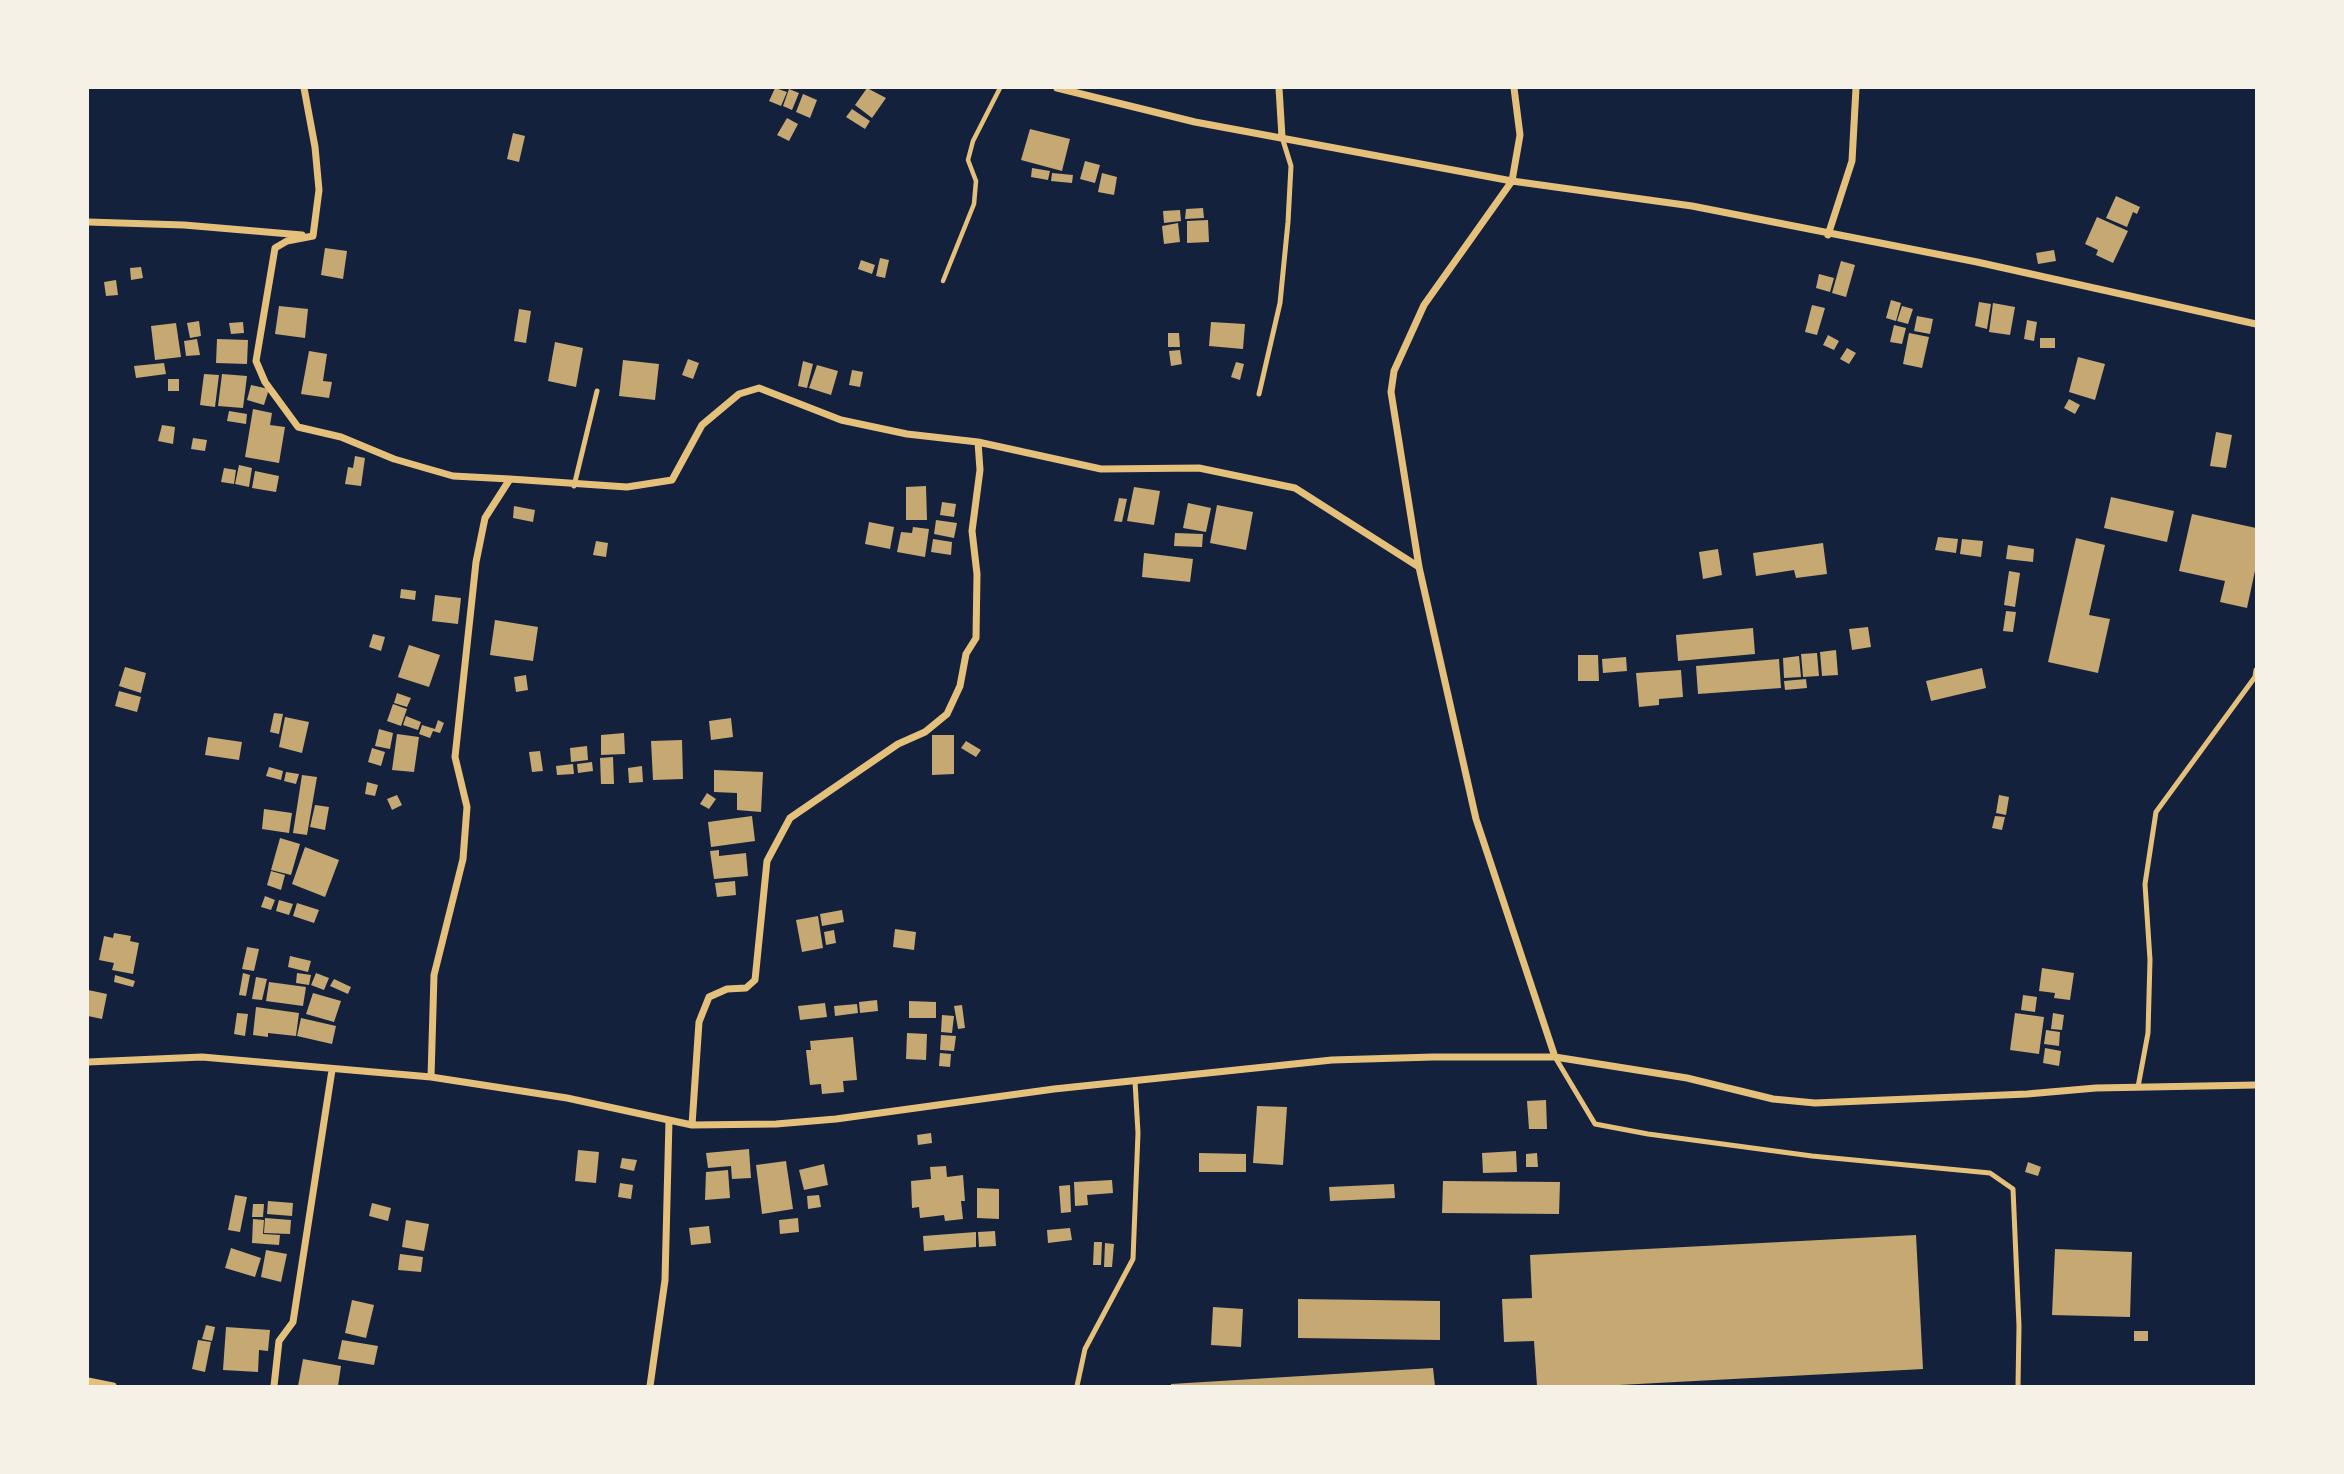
<!DOCTYPE html>
<style>
body{margin:0}
#map{position:relative;width:2344px;height:1474px;overflow:hidden;background:#14213d;font-family:Overpass,sans-serif}
canvas{display:block}
.frame{position:absolute;inset:0;border:89px solid #f6f1e7;pointer-events:none}
</style>
<div id="map">
<canvas width="2344" height="1474"></canvas>
<div class="frame"></div>
</div>
<script>
const ctx = document.querySelector('canvas').getContext('2d');
ctx.lineJoin = 'round';
function paint(path, color) { ctx.fillStyle = color; ctx.fill(path, 'evenodd'); }
const toPath = rows => new Path2D(rows.map(r => 'M' + r).join(''));
function trace(path, color, width, dash) { ctx.strokeStyle = color; ctx.lineWidth = width; ctx.lineCap = dash ? 'butt' : 'round'; ctx.setLineDash(dash || []); ctx.stroke(path); }
const building = toPath([
 [775,88,787,92,781,106,769,101],
 [867,88,886,98,872,118,855,105],
 [789,89,799,93,792,110,783,106],
 [803,94,817,100,810,118,796,112],
 [852,109,870,121,865,129,846,117],
 [787,118,798,124,789,141,777,135],
 [1030,129,1070,139,1062,171,1021,160],
 [513,133,525,136,519,162,507,159],
 [1085,161,1100,165,1095,183,1080,179],
 [1032,168,1050,171,1048,180,1031,177],
 [1052,173,1073,175,1072,183,1051,181],
 [1102,173,1117,177,1114,195,1098,192],
 [2116,196,2140,207,2137,214,2133,212,2127,227,2106,218],
 [1203,208,1204,218,1185,219,1186,209],
 [1180,210,1181,221,1164,223,1163,211],
 [2097,217,2128,231,2113,263,2096,255,2098,250,2085,244],
 [1208,220,1209,242,1187,243,1187,221],
 [1178,223,1180,242,1164,244,1162,226],
 [325,248,347,251,343,279,321,275],
 [2054,250,2056,261,2038,264,2036,253],
 [880,258,889,260,885,278,876,276],
 [861,260,875,265,872,274,858,269],
 [1841,261,1855,265,1846,297,1832,293],
 [141,267,143,278,131,280,130,268],
 [1819,274,1834,278,1830,292,1816,288],
 [116,280,118,295,106,296,104,282],
 [1891,300,1901,303,1896,321,1886,318],
 [1979,302,1991,304,1987,329,1975,326],
 [1993,303,2015,307,2010,335,1989,332],
 [1812,305,1825,308,1817,335,1805,332],
 [279,306,308,309,305,338,275,334],
 [1902,306,1913,309,1908,324,1897,321],
 [519,309,531,311,526,343,514,341],
 [1917,316,1933,319,1930,334,1914,331],
 [2027,320,2037,322,2034,341,2024,339],
 [199,321,201,336,190,338,187,323],
 [243,322,244,333,231,334,229,323],
 [1211,322,1245,324,1243,349,1209,346],
 [176,323,181,357,155,360,151,326],
 [1894,325,1906,328,1902,344,1890,342],
 [1168,333,1179,333,1180,347,1168,347],
 [1909,333,1929,337,1922,368,1903,364],
 [1828,335,1839,341,1834,350,1823,345],
 [2040,338,2055,338,2055,348,2040,348],
 [197,339,200,355,186,356,184,341],
 [217,339,248,340,247,364,216,363],
 [555,342,583,348,576,387,548,381],
 [1847,348,1856,353,1849,364,1840,359],
 [1180,350,1182,364,1171,366,1169,351],
 [309,351,327,354,323,381,332,382,329,398,301,394],
 [2078,357,2105,364,2095,400,2069,392],
 [688,359,699,363,693,379,682,375],
 [623,360,659,364,655,400,619,396],
 [803,361,813,364,807,388,798,386],
 [1236,362,1244,364,1240,380,1231,377],
 [164,363,166,374,136,378,134,366],
 [817,365,838,371,831,395,809,388],
 [852,370,863,372,860,387,849,385],
 [204,374,219,375,215,407,200,405],
 [222,374,247,376,243,408,218,406],
 [168,379,179,379,179,391,168,391],
 [251,385,269,389,264,405,247,400],
 [2069,399,2080,405,2075,414,2064,408],
 [253,409,272,413,270,425,285,427,279,463,245,457],
 [229,411,247,414,246,424,227,421],
 [162,425,175,427,173,444,158,441],
 [2216,432,2232,435,2226,468,2210,466],
 [193,438,207,440,205,451,191,449],
 [355,456,365,458,361,486,345,484,348,467,353,468],
 [239,465,252,468,249,487,235,484],
 [224,468,236,470,234,484,221,482],
 [255,471,279,476,276,492,252,488],
 [926,486,927,520,906,520,906,487],
 [1134,487,1160,491,1154,525,1127,521],
 [2111,497,2174,511,2167,542,2104,528],
 [1119,498,1127,499,1122,522,1114,521],
 [942,502,956,504,954,517,940,515],
 [1188,503,1211,508,1206,532,1183,528],
 [1217,505,1253,512,1246,550,1210,543],
 [514,506,535,510,533,522,513,518],
 [2192,514,2256,528,2256,566,2247,608,2220,602,2225,581,2179,571],
 [936,520,957,523,954,538,934,534],
 [869,522,894,527,890,549,865,544],
 [913,527,929,529,925,557,897,552,901,532,912,533],
 [1175,533,1203,534,1202,547,1174,546],
 [1938,537,1958,539,1956,553,1935,550],
 [2076,538,2105,545,2089,615,2110,619,2098,673,2048,662],
 [933,539,952,542,951,555,931,552],
 [1962,539,1983,541,1981,557,1960,554],
 [596,541,608,543,606,557,593,555],
 [1823,543,1827,574,1796,578,1794,570,1756,576,1753,553],
 [2008,545,2034,549,2033,562,2006,559],
 [1718,549,1722,575,1703,579,1699,552],
 [1144,553,1193,559,1190,582,1142,577],
 [2009,571,2020,573,2015,607,2004,605],
 [401,589,416,591,415,600,400,598],
 [435,595,461,598,458,624,432,621],
 [2006,611,2016,612,2013,632,2003,631],
 [495,620,538,627,533,661,490,655],
 [1868,627,1871,647,1852,650,1849,629],
 [1753,628,1755,654,1678,661,1676,635],
 [373,634,385,637,381,651,369,647],
 [409,645,440,655,429,687,398,677],
 [1836,650,1838,675,1822,676,1820,652],
 [1817,653,1819,676,1803,677,1801,654],
 [1578,655,1598,655,1599,681,1578,681],
 [1799,656,1801,677,1784,678,1783,658],
 [1626,657,1627,671,1603,673,1602,659],
 [1779,659,1781,688,1698,694,1696,666],
 [125,667,146,673,141,693,119,686],
 [1982,668,1986,688,1931,701,1926,681],
 [1681,670,1683,697,1659,699,1659,705,1639,707,1636,673],
 [526,675,528,690,516,692,514,677],
 [1806,679,1807,688,1785,690,1784,681],
 [119,691,141,697,137,712,115,706],
 [397,693,411,698,407,707,394,703],
 [393,704,407,709,401,726,387,721],
 [274,713,283,714,279,734,270,732],
 [406,716,421,722,418,730,403,725],
 [285,717,309,722,302,753,279,747],
 [731,718,733,737,711,740,709,721],
 [438,720,444,723,440,733,433,731,430,738,419,734,422,725,435,729],
 [379,729,393,733,390,749,375,746],
 [624,733,625,754,601,755,601,735],
 [397,734,419,737,414,772,392,770],
 [932,735,954,735,954,774,932,775],
 [208,737,242,742,239,760,205,755],
 [682,740,683,779,653,780,651,741],
 [966,741,981,750,976,757,961,748],
 [587,746,588,760,571,762,570,748],
 [372,748,385,752,381,766,368,762],
 [540,751,543,771,532,772,529,752],
 [613,757,614,784,601,784,600,758],
 [592,762,593,771,578,773,577,764],
 [573,764,574,774,557,775,556,766],
 [642,766,643,782,629,783,628,768],
 [269,767,283,771,281,780,266,776],
 [714,770,763,772,761,812,737,810,737,793,714,792],
 [286,772,299,774,296,784,284,781],
 [302,775,317,777,307,835,293,833],
 [367,782,378,785,375,796,365,794],
 [707,793,716,799,709,809,700,804],
 [397,795,402,805,392,810,387,799],
 [1999,795,2009,797,2006,815,1996,813],
 [315,805,329,807,325,830,310,827],
 [264,809,292,813,289,833,262,829],
 [752,816,755,841,711,847,708,822],
 [1995,816,2005,817,2002,830,1992,828],
 [280,838,300,844,291,875,271,870],
 [305,847,339,860,325,897,292,884],
 [719,850,719,856,746,853,748,876,714,879,710,851],
 [271,871,285,875,281,890,267,885],
 [735,881,736,895,717,897,715,883],
 [265,896,275,900,271,910,261,907],
 [279,900,293,904,289,915,276,911],
 [297,903,319,910,314,923,293,916],
 [842,910,844,922,822,926,820,914],
 [818,916,823,948,802,952,796,920],
 [895,929,916,932,914,950,893,947],
 [834,930,836,943,826,945,824,932],
 [114,933,131,936,130,941,139,943,133,974,112,970,114,963,99,960,104,936,113,938],
 [247,947,259,949,254,971,242,969],
 [290,956,311,961,308,972,288,967],
 [2042,968,2074,973,2070,1000,2054,998,2055,993,2039,991],
 [243,973,250,975,246,996,239,995],
 [297,973,311,975,309,985,296,983],
 [316,973,329,978,324,990,311,985],
 [115,975,135,981,133,987,114,982],
 [256,977,267,979,262,1000,252,999],
 [334,979,351,987,348,994,330,986],
 [269,982,306,987,303,1006,266,1001],
 [88,990,107,994,102,1019,88,1016],
 [313,993,341,1001,334,1022,306,1014],
 [2023,995,2037,997,2035,1012,2021,1010],
 [877,1000,878,1011,860,1013,859,1002],
 [909,1001,936,1002,936,1018,909,1018],
 [825,1003,827,1017,800,1020,798,1006],
 [857,1004,858,1013,835,1016,834,1006],
 [962,1005,965,1028,958,1029,954,1006],
 [256,1007,299,1013,296,1036,268,1033,268,1037,253,1035],
 [237,1013,248,1014,245,1036,234,1034],
 [2015,1013,2044,1017,2039,1054,2010,1050],
 [2053,1013,2064,1015,2062,1030,2051,1029],
 [942,1015,954,1016,952,1033,941,1032],
 [301,1018,336,1026,332,1044,297,1036],
 [2046,1030,2060,1032,2059,1046,2044,1044],
 [907,1033,927,1034,926,1060,906,1059],
 [941,1035,956,1036,954,1051,940,1050],
 [853,1037,857,1080,843,1081,844,1092,822,1094,821,1084,810,1085,806,1050,811,1050,810,1041],
 [2045,1048,2061,1051,2059,1066,2043,1063],
 [940,1053,951,1054,950,1067,939,1066],
 [1546,1100,1547,1129,1529,1129,1527,1101],
 [1257,1106,1287,1107,1283,1165,1253,1163],
 [931,1133,932,1143,918,1145,917,1135],
 [749,1149,751,1178,732,1179,731,1166,708,1168,706,1153],
 [578,1150,599,1152,596,1183,575,1181],
 [1516,1151,1517,1172,1483,1173,1482,1153],
 [1199,1153,1246,1154,1246,1172,1199,1172],
 [1537,1153,1538,1167,1526,1167,1526,1154],
 [622,1158,637,1160,634,1171,620,1168],
 [786,1161,793,1209,762,1214,756,1165],
 [2028,1162,2041,1167,2038,1176,2025,1172],
 [824,1164,828,1185,804,1190,799,1170],
 [946,1166,947,1177,963,1175,965,1201,961,1201,963,1219,945,1221,944,1215,920,1218,919,1207,912,1208,911,1181,931,1179,930,1167],
 [728,1170,730,1198,705,1200,706,1172],
 [1112,1180,1113,1193,1087,1195,1088,1205,1075,1206,1074,1182],
 [1443,1181,1560,1182,1559,1214,1442,1213],
 [620,1183,633,1185,631,1199,618,1197],
 [1394,1184,1395,1198,1330,1201,1329,1187],
 [1070,1185,1071,1212,1061,1213,1059,1186],
 [977,1188,999,1189,999,1219,977,1218],
 [235,1195,247,1197,240,1232,228,1230],
 [819,1195,821,1207,808,1209,807,1196],
 [268,1201,293,1203,292,1216,267,1214],
 [372,1203,391,1208,388,1221,369,1216],
 [253,1204,264,1204,263,1217,252,1217],
 [265,1218,291,1220,290,1234,264,1233],
 [798,1218,799,1232,780,1234,779,1220],
 [253,1219,264,1220,263,1234,280,1235,279,1245,252,1243],
 [406,1220,429,1224,424,1251,402,1247],
 [709,1226,711,1243,691,1245,689,1228],
 [1070,1228,1072,1240,1048,1243,1047,1230],
 [995,1231,996,1246,979,1247,978,1232],
 [976,1232,976,1247,924,1251,923,1236],
 [1916,1235,1923,1369,1600,1386,1537,1386,1534,1341,1504,1342,1502,1299,1532,1298,1530,1255],
 [1094,1242,1102,1242,1101,1265,1093,1265],
 [1105,1243,1114,1244,1112,1267,1104,1267],
 [231,1248,261,1258,255,1277,225,1268],
 [2055,1249,2132,1252,2130,1317,2052,1315],
 [266,1250,287,1254,281,1282,261,1277],
 [400,1254,423,1257,421,1272,398,1270],
 [1298,1299,1440,1301,1440,1340,1298,1338],
 [352,1300,374,1305,366,1338,345,1333],
 [1213,1307,1243,1309,1241,1347,1211,1345],
 [206,1325,215,1327,212,1341,202,1339],
 [226,1327,270,1330,268,1351,259,1350,258,1372,223,1370],
 [2134,1331,2148,1331,2148,1341,2134,1341],
 [198,1340,211,1342,205,1372,192,1369],
 [342,1340,378,1346,374,1365,338,1359],
 [303,1359,341,1366,338,1386,298,1386],
 [1433,1368,1435,1386,1171,1386,1171,1384]
]);
const path = toPath([
 [943,281,974,204,976,181,968,160,973,141,1000,88]
]);
const service = toPath([
 [1259,394,1280,303,1288,222,1291,166,1282,137],
 [574,486,597,391],
 [1555,1057,1595,1124,1648,1134,1812,1156,1990,1173,2013,1189,2019,1326,2018,1386],
 [2138,1087,2148,1033,2150,960,2145,884,2156,812,2255,677,2256,670],
 [1077,1386,1085,1349,1133,1259,1138,1133,1135,1081]
]);
const minor = toPath([
 [304,88,315,147,319,190,313,236,287,241,275,248,256,361,265,382,298,427,341,437,394,459,453,476,510,479],
 [1057,88,1195,122,1512,181,1692,206,1977,262,2256,324],
 [1279,88,1282,137],
 [1514,88,1520,135,1512,181,1424,305,1394,371,1391,392,1419,567,1476,819,1555,1057],
 [88,222,184,225,302,235],
 [1828,235,1852,161,1856,88],
 [88,1062,202,1057,431,1077,567,1098,692,1125,776,1124,836,1119,1054,1089,1332,1060,1433,1057,1555,1057,1687,1078,1773,1099,1815,1103,2027,1094,2096,1088,2256,1085],
 [431,1077,434,975,463,859,467,807,455,757,476,562,485,518,510,479,627,487,672,480,702,425,739,394,759,388,841,420,907,434,978,442,1101,469,1199,468,1295,488,1419,567],
 [692,1125,699,1022,709,997,727,989,746,988,755,980,767,861,790,818,898,744,925,732,947,714,960,686,966,654,976,638,977,574,972,531,980,470,978,442],
 [88,1381,113,1386],
 [274,1386,279,1341,293,1322,332,1070],
 [650,1386,665,1280,669,1120]
]);
paint(building, '#c6a872');
trace(path, '#e5c07b', 4.5);
trace(service, '#e5c07b', 5);
trace(minor, '#e5c07b', 7);
</script>
